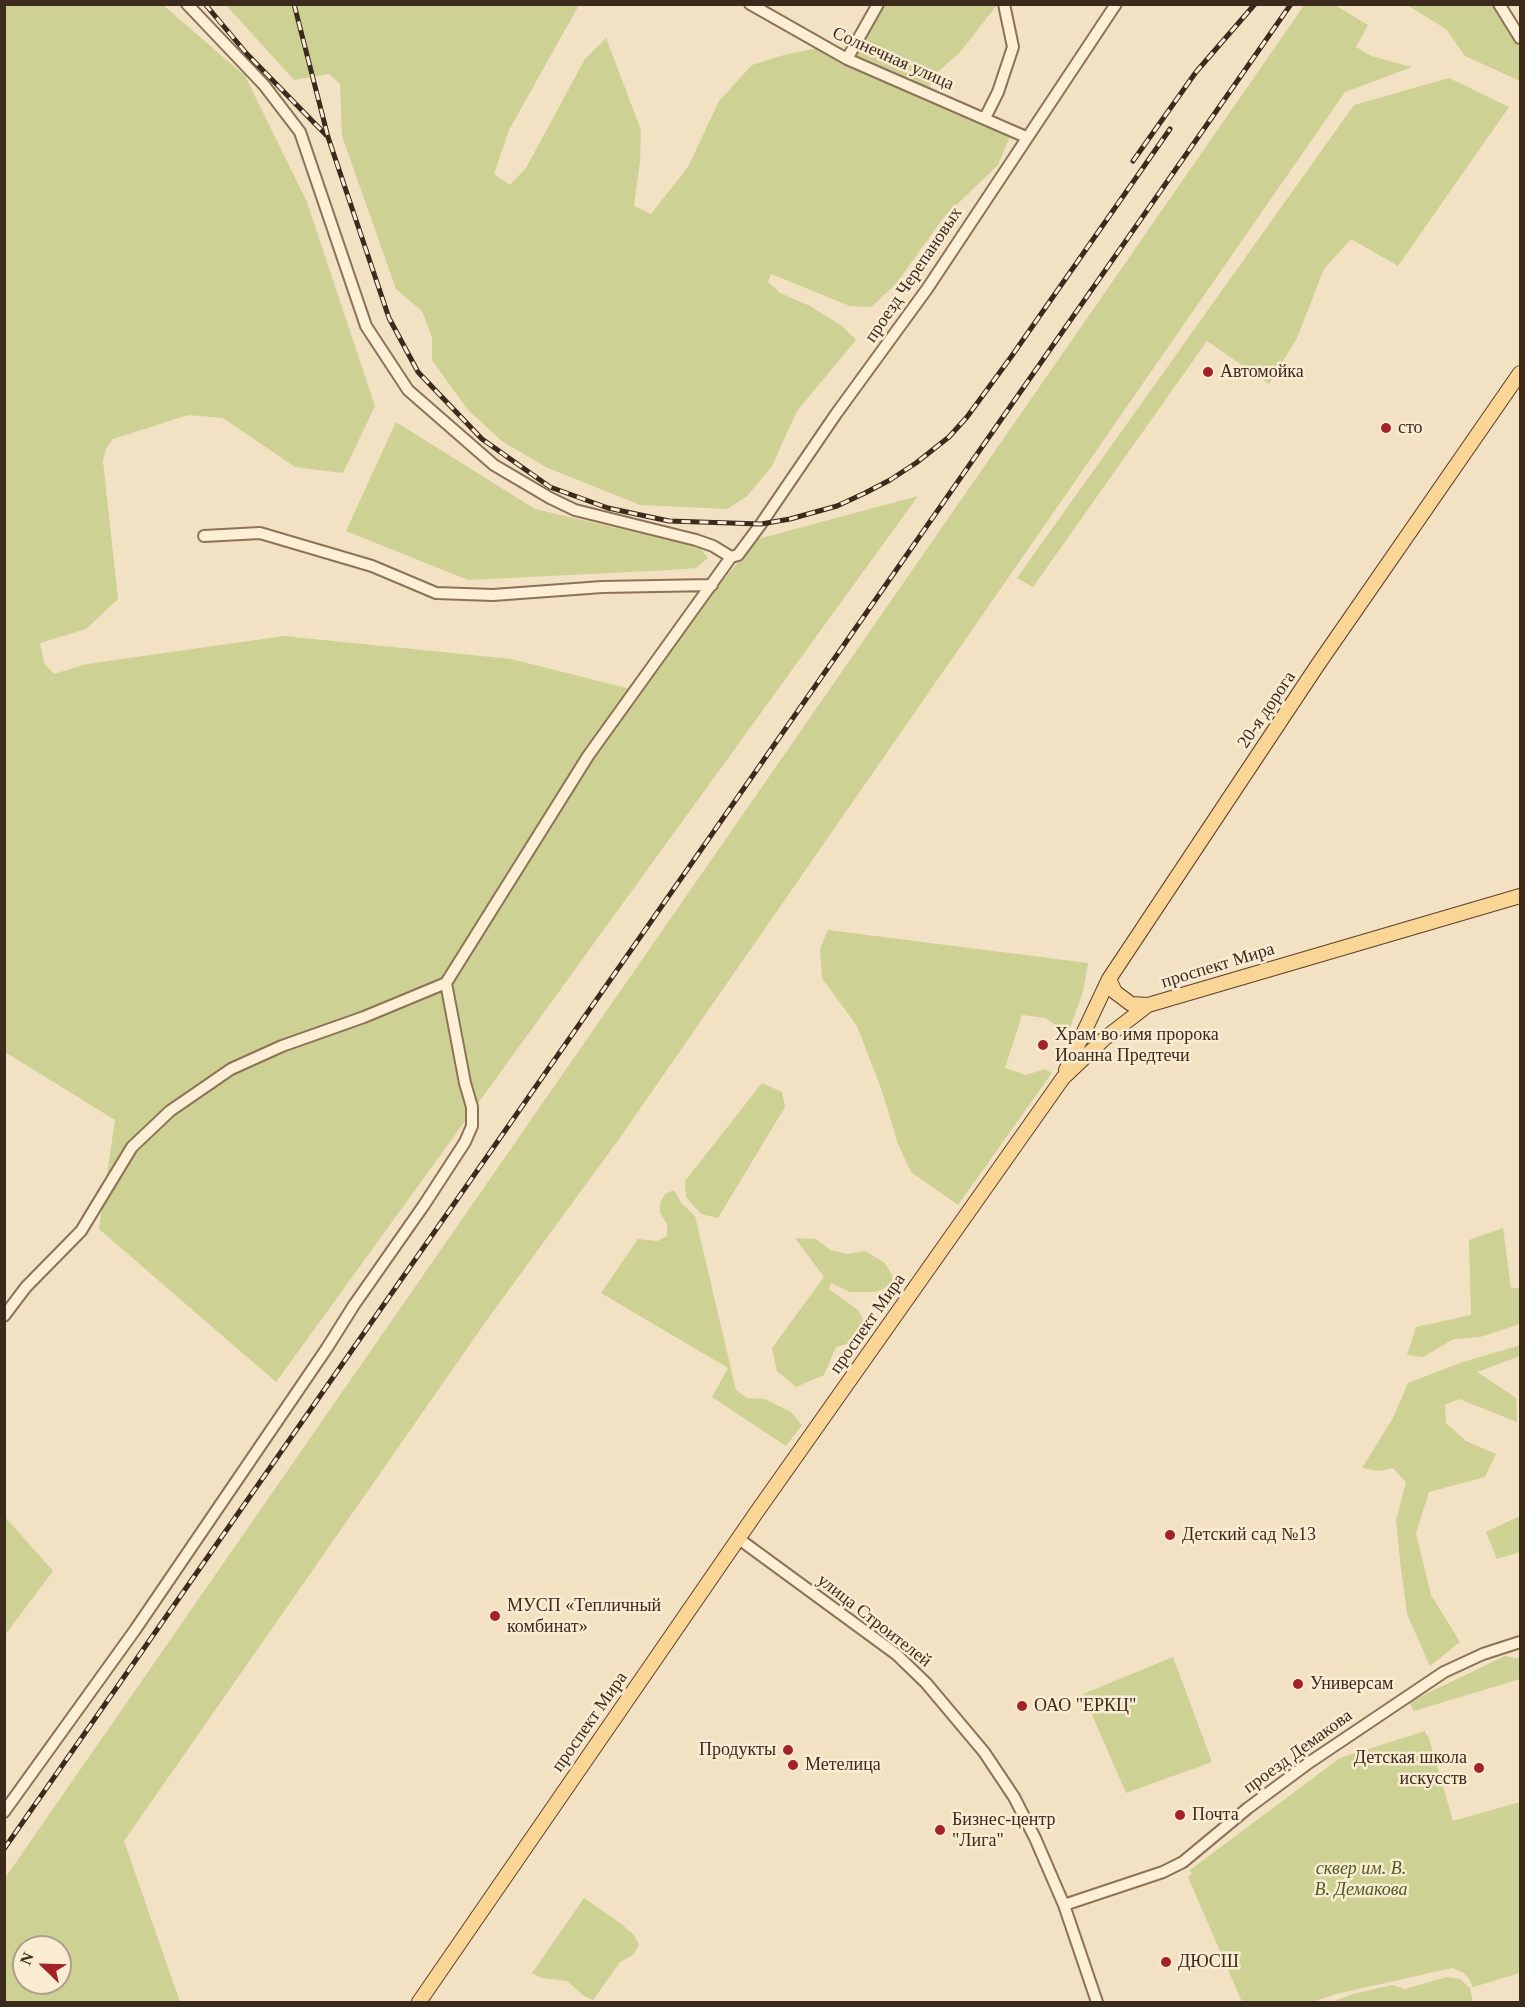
<!DOCTYPE html>
<meta charset="utf-8">
<style>
body{margin:0}
#map{position:relative;width:1525px;height:2007px;overflow:hidden;background:#f2e1c2;font-family:Georgia,serif}
canvas{display:block}
.frame{position:absolute;inset:0;border:6px solid #3c2a1d;pointer-events:none}
.north{position:absolute;left:12px;top:1935px;width:60px;height:60px;box-sizing:border-box;background:#f9ecd2;border:2px solid #ad9e8a;border-radius:50%;rotate:293deg;font-size:16px;font-weight:700;line-height:24px;text-align:center;color:#3c2a1d}
.north::after{content:'';display:block;margin:auto;width:21px;height:27px;background:#a32128;clip-path:polygon(50% 0,100% 100%,50% 72%,0 100%)}
</style>
<div id="map">
<canvas width="1525" height="2007"></canvas>
<div class="frame"></div>
<div class="north">N</div>
</div>
<script>
const ctx = document.querySelector('canvas').getContext('2d');
ctx.lineJoin = 'round';
function paint(path, color) { ctx.fillStyle = color; ctx.fill(path, 'evenodd'); }
const toPath = rows => new Path2D(rows.map(r => 'M' + r).join(''));
function trace(path, color, width, dash) { ctx.strokeStyle = color; ctx.lineWidth = width; ctx.lineCap = dash ? 'butt' : 'round'; ctx.setLineDash(dash || []); ctx.stroke(path); }
function label(font, color, halo, rows, align = 'center') {
  ctx.font = font + ' Georgia,serif'; ctx.lineWidth = 5; ctx.setLineDash([]); ctx.textBaseline = 'middle'; ctx.strokeStyle = halo; ctx.fillStyle = color; for (const [text, x, y, turn = 0] of rows) {
    ctx.save(); ctx.translate(x, y); ctx.rotate((+turn || 0) * Math.PI / 180); ctx.textAlign = isNaN(turn) ? turn : align; if (halo) ctx.strokeText(text, 0, 0); ctx.fillText(text, 0, 0); ctx.restore();
  }
}
const green = toPath([
 [1305,4,1335,5,1368,25,1356,47,1371,56,1412,67,1345,92,619,1139,489,1317,124,1841,180,2002,5,2002,5,1878],
 [24,1947,60,1947,60,1983,24,1983],
 [4,5,163,5,245,76,307,202,375,406,343,473,295,467,223,418,188,415,113,439,106,449,103,461,118,599,86,629,40,643,44,663,54,674,87,664,284,636,511,659,630,689,758,539,918,496,276,1382,99,1229,115,1120,5,1052],
 [226,5,579,5,509,130,494,174,510,185,526,168,585,59,606,38,641,130,640,162,634,206,651,214,688,167,719,101,752,65,784,55,822,47,847,59,883,5,997,5,961,51,929,80,932,94,1003,124,1010,136,998,165,944,217,896,284,871,307,850,306,771,274,768,282,780,293,810,306,842,326,856,340,797,411,772,466,747,496,727,509,640,505,548,468,503,442,468,410,432,360,432,337,422,311,396,289,342,136,340,84,329,74,294,80],
 [1407,5,1493,5,1520,44,1520,81,1465,56,1446,29],
 [1449,78,1509,107,1398,266,1351,239,1324,269,1297,338,1269,384,1207,341,1033,587,1017,578,1354,105],
 [396,422,535,509,685,544,701,549,708,558,696,568,670,570,468,580,346,531],
 [828,930,1088,963,1083,992,1068,1033,1045,1018,1022,1015,1005,1068,1026,1075,1045,1069,1052,1073,958,1205,911,1172,898,1144,881,1088,857,1026,822,978,820,949],
 [762,1083,782,1092,785,1107,718,1218,701,1214,686,1197,685,1181],
 [674,1190,682,1204,695,1216,736,1390,747,1398,765,1399,791,1412,802,1425,786,1446,712,1397,728,1368,601,1293,638,1239,657,1241,667,1236,667,1224,660,1213,660,1203,665,1194],
 [1503,1228,1511,1288,1520,1288,1520,1324,1480,1337,1454,1339,1423,1357,1407,1355,1416,1327,1471,1315,1469,1240],
 [795,1238,816,1239,830,1250,847,1254,865,1251,885,1263,892,1275,893,1284,876,1292,850,1292,831,1283,829,1289,858,1310,866,1324,857,1341,836,1347,824,1375,796,1387,777,1371,772,1348,824,1277],
 [1520,1345,1520,1356,1477,1372,1516,1398,1517,1422,1459,1399,1445,1405,1446,1423,1466,1441,1496,1454,1485,1477,1429,1492,1416,1533,1431,1595,1460,1642,1430,1666,1407,1614,1401,1569,1396,1520,1406,1482,1393,1468,1380,1471,1362,1468,1393,1418,1408,1383,1460,1363],
 [1520,1516,1520,1552,1497,1559,1486,1532],
 [5,1517,53,1571,5,1635,4,1635],
 [1505,1656,1516,1658,1520,1657,1520,1679,1414,1711,1409,1702],
 [1173,1657,1212,1762,1126,1793,1083,1694],
 [1425,1731,1426,1735,1428,1735,1453,1821,1520,1802,1520,1973,1473,1987,1469,1979,1464,1973,1452,1968,1336,1994,1313,2002,1242,2002,1188,1877,1192,1874,1190,1870,1340,1758],
 [584,1898,620,1923,634,1935,639,1945,633,1955,620,1962,593,2000,584,1996,567,1981,542,1978,532,1973],
 [1447,1977,1460,1979,1470,1988,1473,2002,1331,2002,1353,1994,1392,1985,1405,1989]
]);
const minor = toPath([
 [187,4,264,85,300,132,366,326,408,390,494,465,550,498,575,510,696,540,713,546,731,557],
 [750,4,847,59,1026,137],
 [1499,4,1520,38],
 [847,59,878,4],
 [985,118,998,92,1013,47,1004,4],
 [204,536,260,533,372,566,436,593,493,595,602,587,712,585],
 [4,1316,26,1287,81,1231,132,1147,170,1111,231,1069,282,1046,364,1017,446,983],
 [739,1539,896,1654,926,1683,984,1752,1014,1797,1035,1838,1064,1905,1097,2002],
 [4,1812,135,1630,327,1348,354,1305,424,1205,465,1142,472,1126,472,1107,465,1083,446,983,588,756,731,557,738,555,761,524,836,414,927,289,1116,4],
 [1064,1905,1163,1872,1183,1862,1248,1808,1310,1762,1444,1672,1483,1654,1520,1642]
]);
const major = toPath([
 [1109,979,1115,992,1131,1004,1148,1005],
 [1066,1070,1109,979,1317,666,1520,373],
 [419,2002,756,1513,1063,1078,1104,1039,1148,1005,1520,896]
]);
const rail = toPath([
 [205,4,247,54,326,135],
 [294,4,328,137,389,318,418,372,482,439,550,487,608,508,669,521,761,524,790,519,837,506,865,493,890,480,916,463,949,437,967,417,1011,357,1170,129],
 [1133,161,1196,72,1255,4],
 [4,1849,1291,4]
]);
const markers = [
 [1208,372,6,"#a32128"],
 [1386,428,6,"#a32128"],
 [1043,1045,6,"#a32128"],
 [1170,1535,6,"#a32128"],
 [495,1616,6,"#a32128"],
 [1298,1684,6,"#a32128"],
 [1022,1706,6,"#a32128"],
 [788,1750,6,"#a32128"],
 [793,1765,6,"#a32128"],
 [1479,1768,6,"#a32128"],
 [1180,1815,6,"#a32128"],
 [940,1830,6,"#a32128"],
 [1166,1962,6,"#a32128"]
];
const streetNames = [
 ["Солнечная улица",893,59,24],
 ["проезд Черепановых",914,275,-56],
 ["20-я дорога",1267,710,-56],
 ["проспект Мира",1218,966,-17],
 ["проспект Мира",868,1324,-55],
 ["улица Строителей",874,1621,38],
 ["проспект Мира",590,1722,-55],
 ["проезд Демакова",1298,1752,-36]
];
const poiNames = [
 ["Автомойка",1220,372],
 ["сто",1398,428],
 ["Храм во имя пророка",1055,1035],
 ["Иоанна Предтечи",1055,1056],
 ["Детский сад №13",1182,1535],
 ["МУСП «Тепличный",507,1606],
 ["комбинат»",507,1627],
 ["Универсам",1310,1684],
 ["ОАО \"ЕРКЦ\"",1034,1706],
 ["Продукты",776,1750,"right"],
 ["Детская школа",1467,1758,"right"],
 ["искусств",1467,1779,"right"],
 ["Метелица",805,1765],
 ["Почта",1192,1815],
 ["Бизнес-центр",952,1820],
 ["\"Лига\"",952,1841],
 ["ДЮСШ",1178,1962]
];
const parkNames = [
 ["сквер им. В.",1361,1869],
 ["В. Демакова",1361,1890]
];
paint(green, '#cdd194');
trace(minor, '#8e7257', 14);
trace(major, '#5b402c', 16);
trace(minor, '#fcefd6', 10);
trace(major, '#f9d596', 14);
trace(rail, '#3c2a1d', 5);
trace(rail, '#f9ecd2', 3, [9]);
for (const [x, y, r, color] of markers) { const dot = new Path2D(); dot.arc(x, y, r, 0, 2 * Math.PI); ctx.fillStyle = color; ctx.fill(dot); trace(dot, '#f9ecd2', 2); }
label('18px', '#3c2a1d', '#f9ecd2', streetNames);
label('18px', '#3c2a1d', '#f9ecd2', poiNames, 'left');
label('italic 18px', '#4f5b21', '#f9ecd2', parkNames);
</script>
